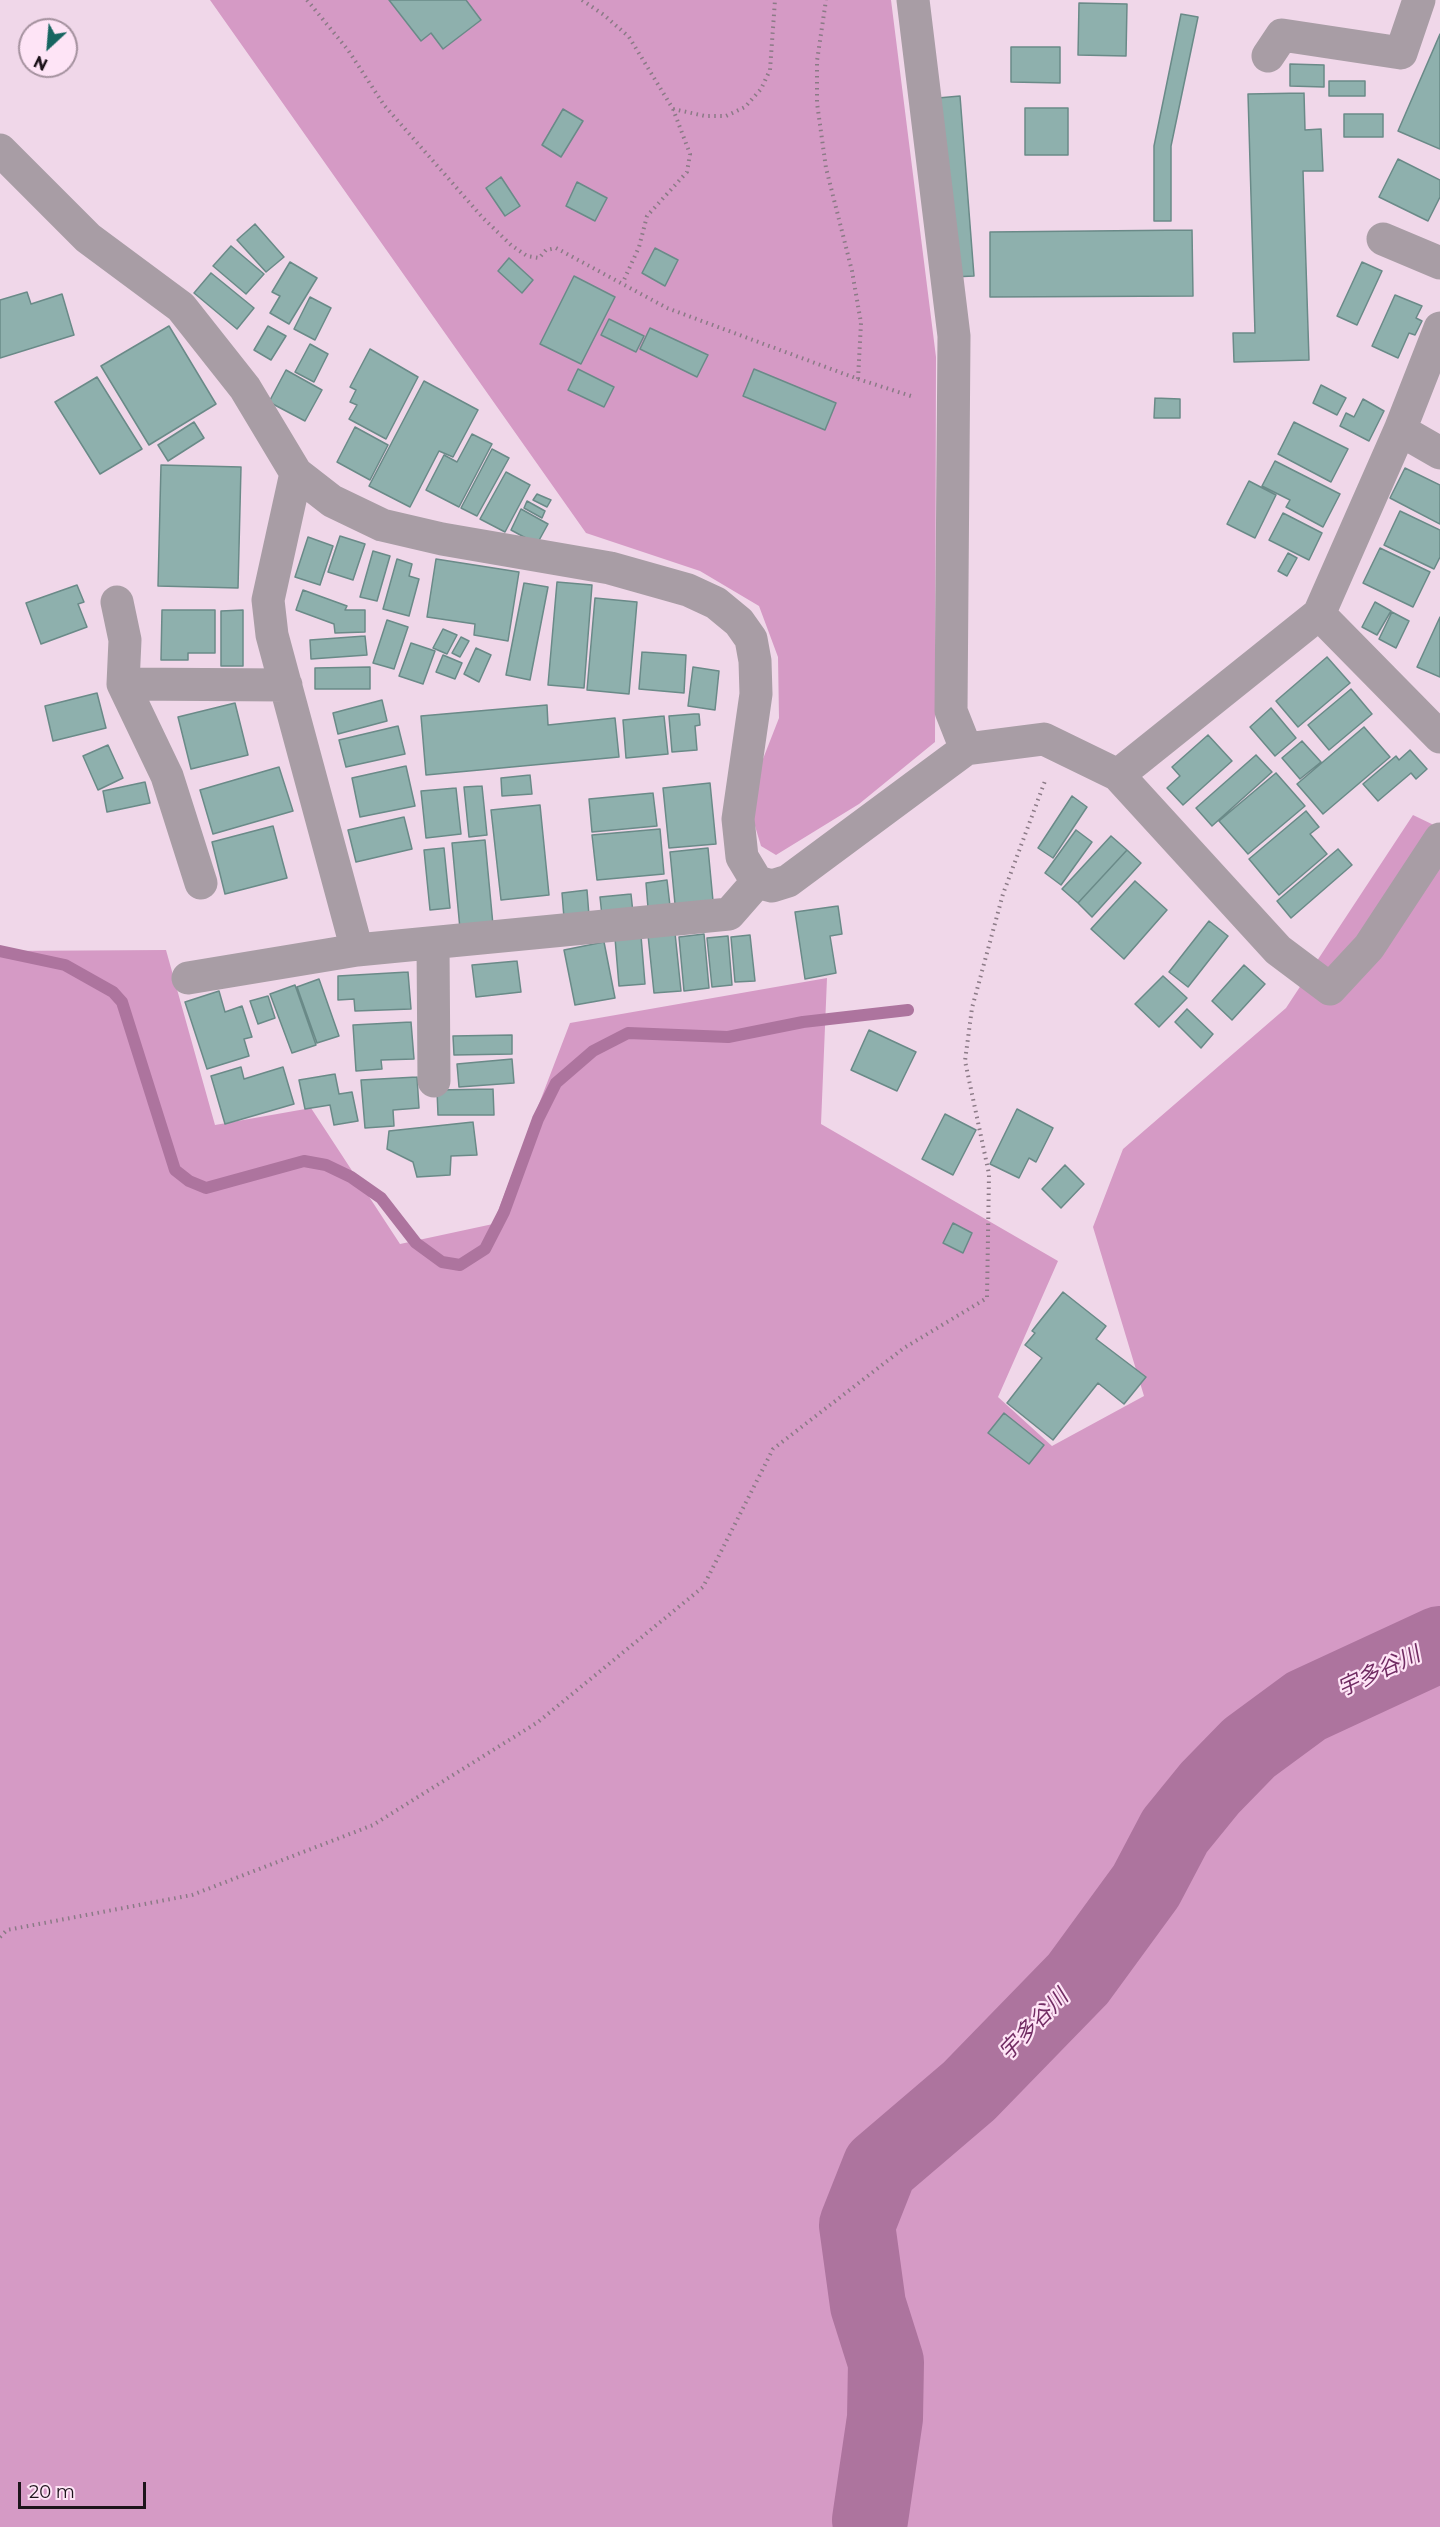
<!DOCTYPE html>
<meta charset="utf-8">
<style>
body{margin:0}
#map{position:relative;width:1440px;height:2527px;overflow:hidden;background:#f0d7e9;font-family:Montserrat,sans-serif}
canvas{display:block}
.north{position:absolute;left:18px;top:18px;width:60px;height:60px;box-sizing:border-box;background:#fee4f6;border:2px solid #a4919e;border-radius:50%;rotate:206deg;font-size:16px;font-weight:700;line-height:24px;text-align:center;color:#1d141b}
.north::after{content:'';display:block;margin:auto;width:21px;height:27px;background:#176561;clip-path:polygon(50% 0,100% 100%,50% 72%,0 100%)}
.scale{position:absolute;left:18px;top:2482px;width:128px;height:27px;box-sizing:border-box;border:3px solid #1d141b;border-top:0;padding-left:8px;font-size:18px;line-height:21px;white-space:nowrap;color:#1d141b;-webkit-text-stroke:4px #fee4f6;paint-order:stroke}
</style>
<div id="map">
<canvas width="1440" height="2527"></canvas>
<div class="north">N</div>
<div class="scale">20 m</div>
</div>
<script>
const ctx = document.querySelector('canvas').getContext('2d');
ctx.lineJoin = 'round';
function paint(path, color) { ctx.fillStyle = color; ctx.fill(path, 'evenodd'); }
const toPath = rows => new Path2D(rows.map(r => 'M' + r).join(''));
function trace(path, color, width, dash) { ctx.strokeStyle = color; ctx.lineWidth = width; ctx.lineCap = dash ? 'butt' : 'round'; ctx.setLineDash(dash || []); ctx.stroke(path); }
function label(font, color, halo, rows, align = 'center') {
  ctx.font = font + ' Montserrat,"Noto Sans JP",sans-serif'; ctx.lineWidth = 4.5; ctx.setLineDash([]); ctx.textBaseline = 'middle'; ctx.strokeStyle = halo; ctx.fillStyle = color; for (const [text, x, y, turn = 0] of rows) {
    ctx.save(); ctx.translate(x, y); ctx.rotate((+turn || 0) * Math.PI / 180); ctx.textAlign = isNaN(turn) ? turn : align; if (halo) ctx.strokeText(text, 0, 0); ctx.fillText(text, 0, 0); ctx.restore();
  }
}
const forest = toPath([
 [210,0,891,0,936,357,935,742,859,804,776,855,761,846,752,816,761,764,779,718,778,657,759,606,700,571,586,533],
 [1413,815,1440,828,1440,2527,0,2527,0,951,166,950,215,1125,311,1108,400,1244,493,1224,570,1023,827,978,821,1124,1058,1261,998,1397,1052,1446,1144,1396,1093,1227,1123,1149,1286,1008]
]);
const stream = toPath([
 [0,951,65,965,113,992,122,1002,175,1170,189,1181,206,1188,304,1161,326,1165,351,1177,381,1198,416,1243,442,1262,460,1265,485,1249,504,1212,538,1119,556,1083,593,1051,628,1033,728,1037,803,1022,908,1010]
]);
const river = toPath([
 [870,2520,885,2418,886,2362,868,2305,857,2225,880,2167,969,2091,1078,1979,1146,1886,1175,1831,1210,1788,1249,1748,1306,1706,1440,1644]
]);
const building = toPath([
 [389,0,466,0,481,20,443,49,431,33,421,41,389,0],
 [1079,3,1127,4,1126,56,1078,55,1079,3],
 [1181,14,1198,17,1171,146,1171,221,1154,221,1154,146,1181,14],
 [1440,34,1440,149,1398,131,1440,34],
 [1011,47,1060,47,1060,83,1011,82,1011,47],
 [1290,64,1324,65,1324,87,1290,86,1290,64],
 [1329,81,1365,81,1365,96,1329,96,1329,81],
 [1304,93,1305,130,1321,129,1323,171,1303,171,1309,360,1234,362,1233,333,1255,333,1248,94,1304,93],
 [960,96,974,276,952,277,938,98,960,96],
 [1025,108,1068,108,1068,155,1025,155,1025,108],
 [563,109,583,121,561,157,542,145,563,109],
 [1344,114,1383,114,1383,137,1344,137,1344,114],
 [1398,159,1440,180,1440,197,1428,221,1379,197,1398,159],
 [501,177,520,206,505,216,486,188,501,177],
 [577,182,607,198,595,221,566,206,577,182],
 [255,224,284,257,266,272,237,240,255,224],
 [1192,230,1193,296,990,297,990,232,1192,230],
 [231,246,264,274,246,294,213,266,231,246],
 [655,248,678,260,665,286,642,273,655,248],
 [509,258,533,280,522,293,498,271,509,258],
 [290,262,317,278,289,324,270,313,280,296,272,292,290,262],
 [1362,262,1382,271,1357,325,1337,316,1362,262],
 [211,273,254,308,237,329,194,293,211,273],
 [574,276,615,297,581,364,540,344,574,276],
 [27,292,31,304,62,294,74,335,0,358,0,300,27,292],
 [1395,295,1422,306,1416,318,1422,321,1415,335,1409,333,1398,358,1372,346,1395,295],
 [310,297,331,308,315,340,294,329,310,297],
 [609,319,644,336,636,352,601,335,609,319],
 [169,326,216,404,149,445,101,366,169,326],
 [268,326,286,336,271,360,254,350,268,326],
 [650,328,708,355,697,377,640,349,650,328],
 [310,344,328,354,314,382,295,372,310,344],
 [370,349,418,377,386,439,349,419,357,405,350,402,356,390,350,387,370,349],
 [578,369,614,387,604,407,568,390,578,369],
 [754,369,836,403,825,430,743,396,754,369],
 [286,370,322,390,305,421,269,402,286,370],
 [97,377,142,449,100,474,55,402,97,377],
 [424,381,478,410,453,457,439,451,410,507,369,486,424,381],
 [1321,385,1346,398,1337,415,1313,403,1321,385],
 [1155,398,1180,399,1180,418,1154,418,1155,398],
 [1363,399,1384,411,1369,441,1340,426,1346,413,1354,417,1363,399],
 [194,422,204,438,168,461,158,445,194,422],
 [1294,422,1348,449,1331,482,1278,454,1294,422],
 [355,427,388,445,370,480,337,462,355,427],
 [472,434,492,444,459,507,426,490,444,455,457,462,472,434],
 [492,449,509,458,477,516,461,508,492,449],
 [1275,461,1340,494,1323,527,1286,507,1290,500,1262,486,1275,461],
 [161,465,241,467,238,588,158,586,161,465],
 [1405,468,1440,485,1440,524,1390,498,1405,468],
 [506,472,530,485,505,532,480,519,506,472],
 [1249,481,1276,495,1255,538,1227,524,1249,481],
 [537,494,551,500,547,507,533,500,537,494],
 [527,501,545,511,542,518,524,508,527,501],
 [521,509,548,524,537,544,511,530,521,509],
 [1400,511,1440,530,1440,557,1434,569,1384,545,1400,511],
 [1283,513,1322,533,1309,560,1269,540,1283,513],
 [340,536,365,544,353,580,328,572,340,536],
 [308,537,333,546,320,585,295,577,308,537],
 [1380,548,1430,572,1413,607,1363,583,1380,548],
 [373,551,390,556,377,601,360,597,373,551],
 [1288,553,1297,558,1287,576,1278,571,1288,553],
 [397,559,412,564,409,576,419,579,409,616,383,609,397,559],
 [436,559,519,572,508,641,474,635,475,624,427,617,436,559],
 [557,582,592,585,584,688,548,685,557,582],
 [524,583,548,587,530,680,506,675,524,583],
 [77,585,84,602,78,604,87,627,41,644,26,603,77,585],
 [303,590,347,606,345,610,365,610,365,632,335,633,334,624,296,610,303,590],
 [595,598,637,602,629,694,587,690,595,598],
 [1375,602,1391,611,1377,635,1362,627,1375,602],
 [162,610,215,610,215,653,188,653,188,660,161,660,162,610],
 [243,610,243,666,221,666,221,611,243,610],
 [1392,612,1409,621,1396,648,1379,639,1392,612],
 [1440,617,1440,677,1417,667,1440,617],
 [387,620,408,627,394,669,373,663,387,620],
 [443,629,457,635,447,654,433,648,443,629],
 [365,636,367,655,311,659,310,640,365,636],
 [461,637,469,641,460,657,452,653,461,637],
 [411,643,435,651,423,684,399,676,411,643],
 [476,648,491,655,479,682,464,674,476,648],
 [642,652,686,655,684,693,639,689,642,652],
 [443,655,462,663,455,679,436,672,443,655],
 [1327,657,1350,683,1298,727,1276,701,1327,657],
 [370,667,370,689,315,689,315,668,370,667],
 [693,667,719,671,715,710,688,706,693,667],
 [1351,689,1372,714,1329,750,1308,725,1351,689],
 [97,693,106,728,53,741,45,706,97,693],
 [382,700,387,721,338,734,333,713,382,700],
 [235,703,248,755,191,769,178,717,235,703],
 [547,705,548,725,615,718,619,757,426,775,421,716,547,705],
 [1271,708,1296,738,1275,756,1250,727,1271,708],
 [694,714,699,714,700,725,695,726,697,750,672,752,669,716,694,714],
 [664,716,668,754,626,758,623,720,664,716],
 [398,726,405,754,346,767,339,740,398,726],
 [1364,727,1390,757,1323,814,1297,784,1364,727],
 [1208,735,1232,761,1183,805,1167,788,1180,776,1172,767,1208,735],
 [1302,741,1321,762,1300,779,1282,758,1302,741],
 [108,745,123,778,98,790,83,756,108,745],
 [1410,750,1427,769,1416,779,1411,773,1378,801,1363,784,1396,756,1399,760,1410,750],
 [1256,755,1272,772,1212,826,1196,808,1256,755],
 [406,766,415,806,360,817,352,778,406,766],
 [279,767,293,811,213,834,200,790,279,767],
 [1276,773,1305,806,1248,854,1219,821,1276,773],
 [530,775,532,794,502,796,501,778,530,775],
 [145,782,150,803,107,812,103,791,145,782],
 [710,783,716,844,669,848,663,788,710,783],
 [482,786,487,835,469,837,464,787,482,786],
 [456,788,461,834,426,838,421,791,456,788],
 [653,793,657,826,592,832,589,799,653,793],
 [1072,796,1087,807,1053,858,1038,848,1072,796],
 [540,805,549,895,501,900,491,810,540,805],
 [1306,811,1319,827,1310,834,1327,854,1279,895,1249,859,1306,811],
 [404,817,412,849,356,862,348,830,404,817],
 [273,826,287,878,225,894,212,842,273,826],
 [660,829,664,874,597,880,592,835,660,829],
 [1076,830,1092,842,1061,885,1045,873,1076,830],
 [1111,836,1127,850,1078,903,1062,889,1111,836],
 [485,840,493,925,460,929,452,843,485,840],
 [444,848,450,908,430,910,424,850,444,848],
 [708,848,713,901,675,904,670,852,708,848],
 [1338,849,1352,865,1291,918,1277,901,1338,849],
 [1127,850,1141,863,1092,917,1078,903,1127,850],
 [667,880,670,906,648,908,646,883,667,880],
 [1135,881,1167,910,1124,959,1091,929,1135,881],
 [587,890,589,916,564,918,562,893,587,890],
 [631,894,633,913,602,916,600,897,631,894],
 [838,906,842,934,830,936,836,973,805,979,795,912,838,906],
 [1209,921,1228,936,1188,987,1169,972,1209,921],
 [675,933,681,991,654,993,648,935,675,933],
 [704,934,709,988,684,991,679,937,704,934],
 [750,935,755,981,735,982,731,937,750,935],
 [641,936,645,984,619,986,615,938,641,936],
 [728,936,732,985,712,987,707,938,728,936],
 [604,942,615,998,575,1005,564,950,604,942],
 [517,961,521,992,476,997,472,965,517,961],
 [1244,965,1265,984,1232,1020,1212,1001,1244,965],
 [408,972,411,1009,355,1011,354,999,338,1000,338,976,408,972],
 [1163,976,1187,998,1159,1027,1135,1004,1163,976],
 [319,979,339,1036,317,1043,297,987,319,979],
 [295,985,316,1045,292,1053,270,994,295,985],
 [219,991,225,1012,242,1006,252,1037,244,1039,249,1056,207,1069,185,1002,219,991],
 [268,996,275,1018,258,1024,250,1001,268,996],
 [1187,1009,1213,1034,1201,1048,1175,1022,1187,1009],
 [411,1022,414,1059,381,1060,382,1069,356,1071,353,1025,411,1022],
 [869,1030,916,1052,897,1091,851,1070,869,1030],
 [512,1035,512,1054,454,1055,453,1036,512,1035],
 [512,1059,514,1083,459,1087,457,1064,512,1059],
 [241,1067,244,1079,283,1067,294,1104,225,1124,211,1076,241,1067],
 [335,1074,339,1094,352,1092,358,1121,334,1125,330,1105,305,1109,299,1080,335,1074],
 [417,1077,419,1108,393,1110,394,1126,365,1128,361,1080,417,1077],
 [493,1089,494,1115,438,1115,437,1090,493,1089],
 [1017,1109,1053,1128,1036,1162,1029,1158,1019,1178,990,1164,1017,1109],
 [945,1114,976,1130,953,1175,922,1159,945,1114],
 [473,1122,477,1155,451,1156,450,1175,417,1177,413,1162,387,1149,389,1131,473,1122],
 [1065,1165,1084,1184,1061,1208,1042,1189,1065,1165],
 [953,1223,972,1233,963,1253,943,1243,953,1223],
 [1063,1292,1106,1326,1096,1339,1146,1377,1124,1404,1098,1383,1053,1440,1007,1403,1042,1358,1025,1345,1035,1333,1032,1331,1063,1292],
 [1004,1413,1044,1445,1029,1464,988,1433,1004,1413]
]);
const path = toPath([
 [307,0,348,50,384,105,483,218,511,245,527,256,539,258,546,250,556,248,667,308,858,379,861,323,852,271,826,168,817,103,817,61,826,0],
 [582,0,604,15,629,37,673,109,690,154,687,172,647,216,639,247,623,282],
 [673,109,705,116,726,116,745,107,761,89,770,70,775,0],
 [858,379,914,397],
 [0,1937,7,1930,192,1895,373,1825,538,1722,703,1587,773,1449,904,1348,987,1298,989,1174,965,1061,972,1008,1003,894,1045,781]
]);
const minor = toPath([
 [913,0,954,336,951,711,966,749],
 [1268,56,1282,35,1401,53,1419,0],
 [0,150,88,238,181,307,245,388,296,473,332,501,382,525,442,539,610,568,688,590,716,603,739,622,751,639,755,661,756,694,738,819,742,857,757,882,772,886,788,881,966,749,1044,739,1118,775,1319,614,1400,430,1440,328],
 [1383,239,1440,263],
 [1400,430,1440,453],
 [296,473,268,600,272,635,357,950],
 [117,602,125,640,123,684],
 [1319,614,1440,737],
 [1118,775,1278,950,1330,989,1369,947,1440,839],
 [201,883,167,776,123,684,286,685],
 [433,943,434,1081],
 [188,978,357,950,729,914,757,882]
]);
const waterNames = [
 ["宇多谷川",1379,1672,-25],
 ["宇多谷川",1034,2025,-46]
];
paint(forest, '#d59ac5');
trace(stream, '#ad749e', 12);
trace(river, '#ad749e', 76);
paint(building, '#8eb0ad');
trace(building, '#6a8a88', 1.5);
trace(path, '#8b7a86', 4, [1.5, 4.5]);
trace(minor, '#a89da5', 33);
label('italic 22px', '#712c63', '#fee4f6', waterNames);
</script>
